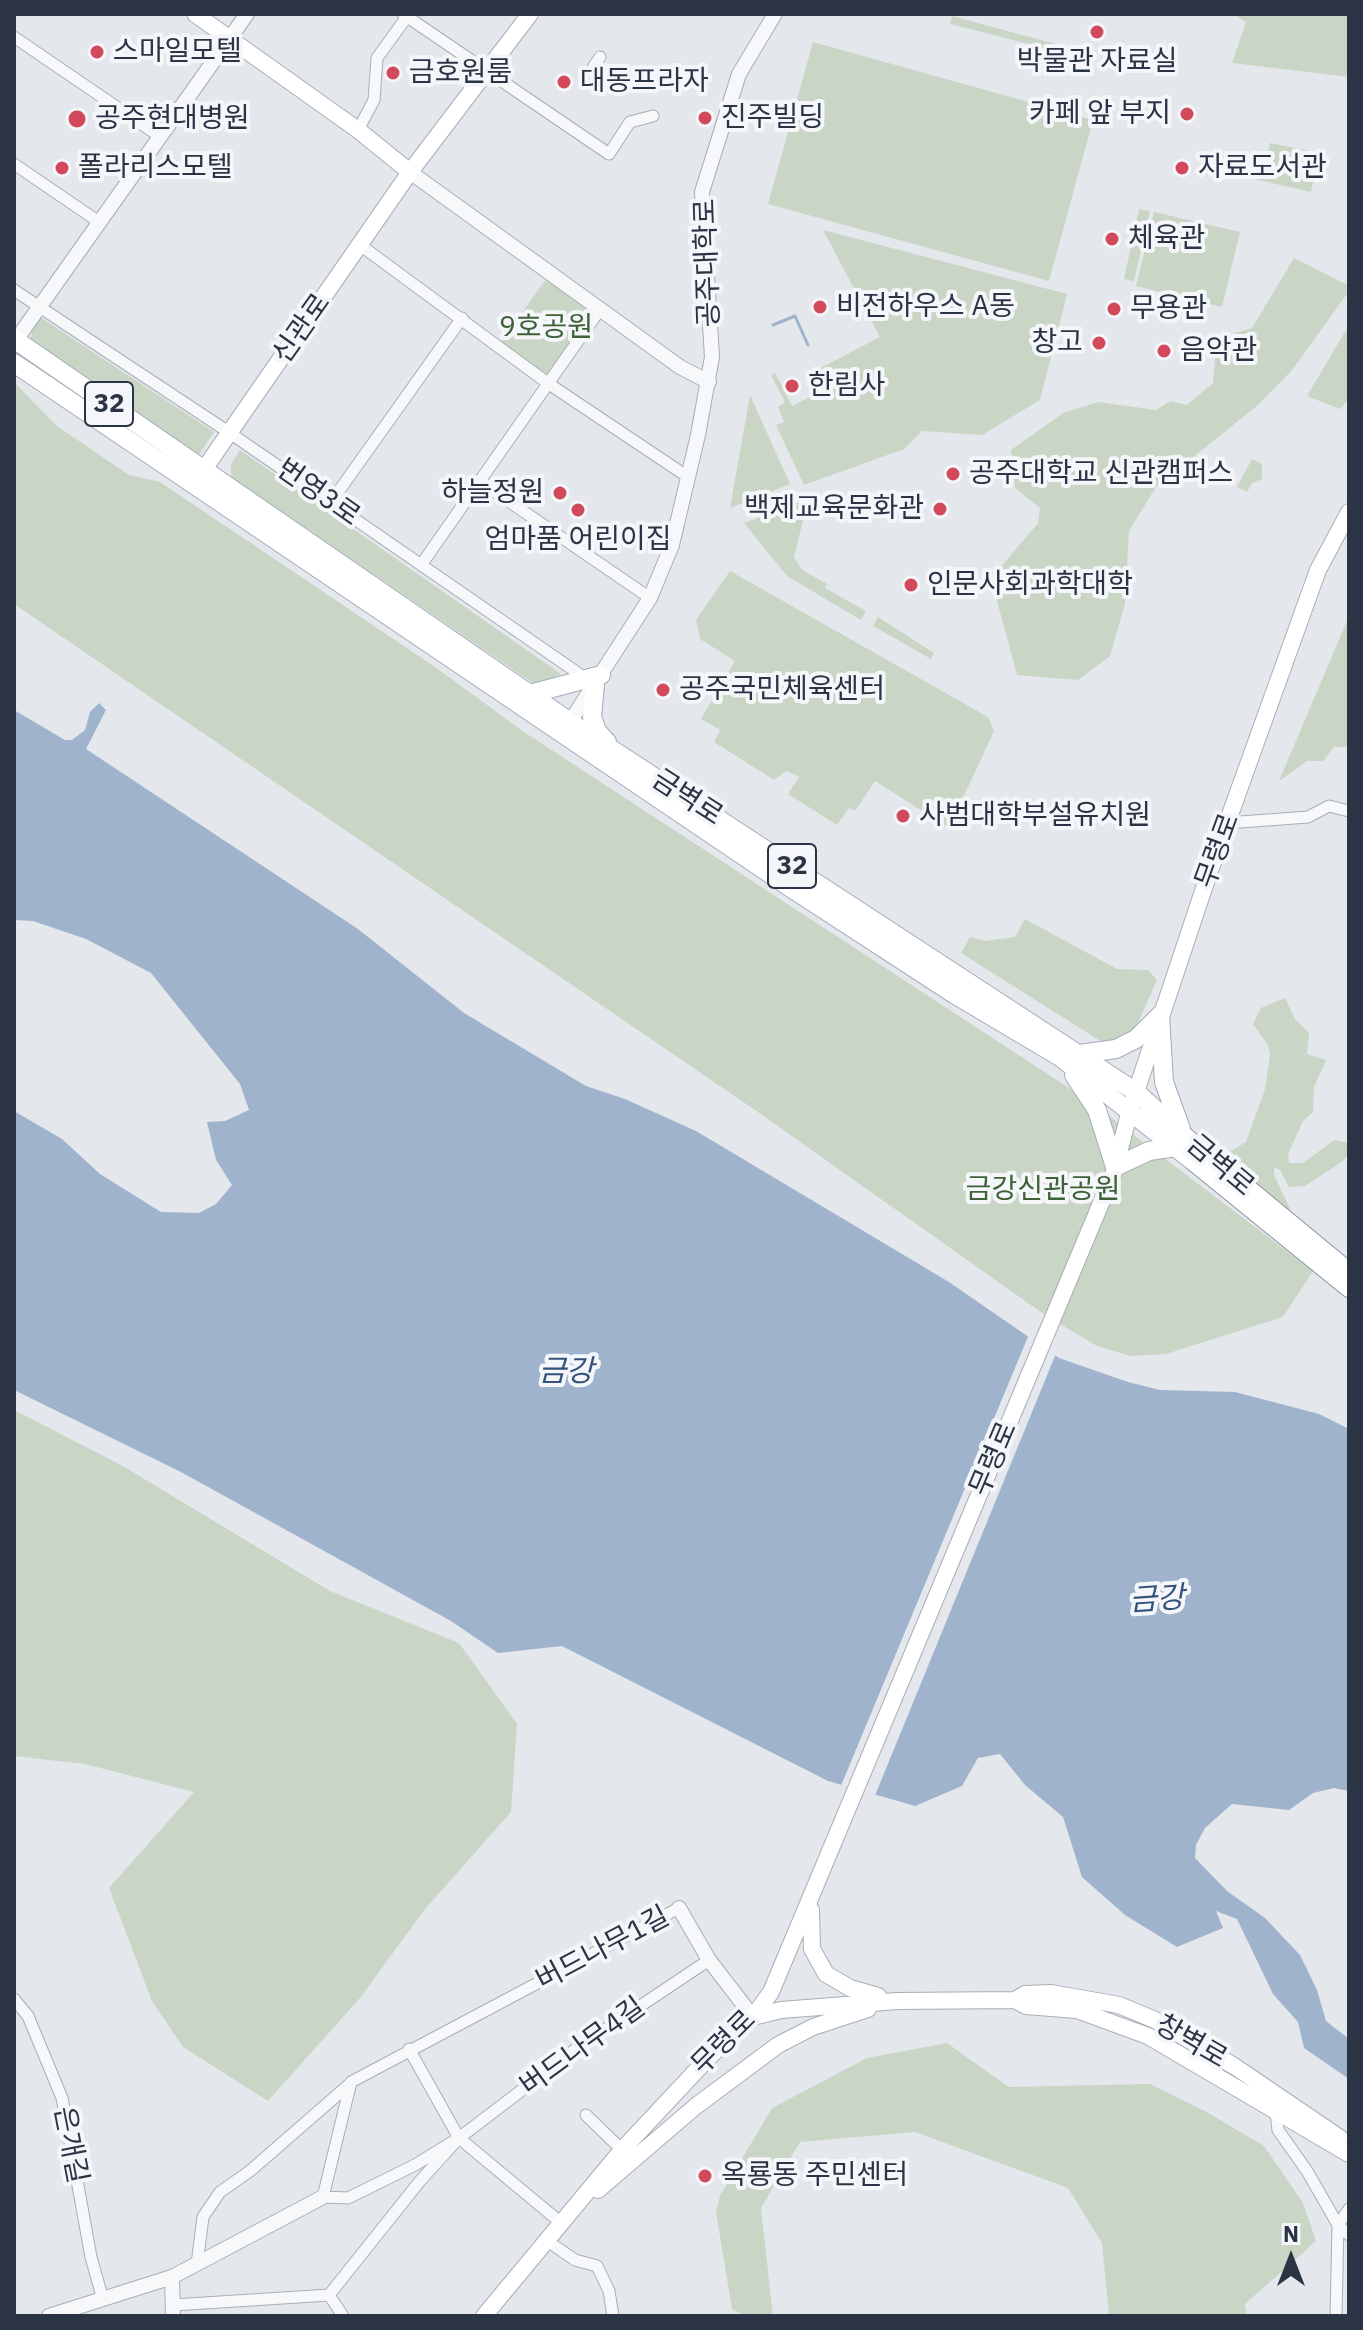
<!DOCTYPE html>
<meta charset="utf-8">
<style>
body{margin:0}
#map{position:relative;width:1363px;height:2330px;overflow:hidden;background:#e4e7ec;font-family:"IBM Plex Sans",sans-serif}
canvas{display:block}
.frame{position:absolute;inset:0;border:16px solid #2b3445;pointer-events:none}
.north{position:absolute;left:1251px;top:2218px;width:80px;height:80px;-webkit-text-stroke:6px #f4f6f9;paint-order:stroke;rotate:0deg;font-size:22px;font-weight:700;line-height:32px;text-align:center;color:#2b3445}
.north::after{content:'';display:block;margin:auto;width:28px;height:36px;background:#2b3445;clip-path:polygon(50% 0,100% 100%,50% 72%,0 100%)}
</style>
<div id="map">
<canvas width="1363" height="2330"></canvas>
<div class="frame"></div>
<div class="north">N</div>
</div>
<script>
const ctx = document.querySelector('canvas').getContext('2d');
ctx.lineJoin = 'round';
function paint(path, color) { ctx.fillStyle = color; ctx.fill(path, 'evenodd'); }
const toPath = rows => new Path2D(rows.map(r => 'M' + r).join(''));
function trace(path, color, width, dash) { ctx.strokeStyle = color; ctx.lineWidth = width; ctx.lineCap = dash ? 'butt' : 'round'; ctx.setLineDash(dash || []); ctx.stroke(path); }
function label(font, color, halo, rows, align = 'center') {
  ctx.font = font + ' "IBM Plex Sans","Noto Sans KR",sans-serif'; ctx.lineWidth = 8; ctx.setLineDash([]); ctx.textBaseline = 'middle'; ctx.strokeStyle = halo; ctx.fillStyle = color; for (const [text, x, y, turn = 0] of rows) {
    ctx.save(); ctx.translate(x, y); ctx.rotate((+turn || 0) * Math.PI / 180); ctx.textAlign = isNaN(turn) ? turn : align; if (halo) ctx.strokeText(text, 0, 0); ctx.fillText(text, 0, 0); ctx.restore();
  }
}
const green = toPath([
 [1233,14,1349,14,1349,77,1232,63,1246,22],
 [952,16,1074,49,1072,55,950,24],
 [813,42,1093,120,1049,281,768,204],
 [1270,143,1319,153,1311,192,1232,174,1234,166,1263,173],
 [1139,209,1150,211,1134,281,1124,279],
 [1154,212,1240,232,1222,307,1136,286],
 [823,230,1067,294,1040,400,982,435,922,431,904,449,804,485,776,425,784,422,778,407,785,402,771,375,775,373,792,406,814,395,815,371,880,337],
 [1294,258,1349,286,1349,291,1293,369,1258,405,1156,487,1129,531,1125,604,1110,656,1078,680,1017,675,997,601,999,569,1038,523,1040,508,1015,488,1011,450,1063,413,1098,402,1156,410,1170,401,1187,405,1213,383,1215,359,1230,335,1252,328],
 [547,278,593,311,545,378,499,344],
 [37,315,214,432,199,455,29,342],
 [1349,325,1349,399,1340,409,1307,396],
 [14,382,57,426,129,475,160,482,435,667,524,732,1089,1101,1313,1271,1283,1317,1166,1354,1131,1356,1097,1346,1045,1315,755,1110,14,604],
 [750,395,790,484,730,508],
 [240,450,561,674,536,685,231,477,231,464],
 [1252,459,1262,464,1262,479,1252,483,1247,492,1237,487],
 [802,501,805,512,794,557,802,570,827,584,825,588,866,611,861,620,787,576,744,523],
 [730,571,988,717,994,731,949,828,875,781,855,811,849,808,837,825,788,794,799,777,787,771,774,780,714,742,720,730,701,719,735,661,700,639,696,620],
 [1349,616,1349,747,1334,747,1323,761,1307,761,1279,781],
 [878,617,934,653,931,659,873,626],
 [1025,919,1117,969,1148,970,1157,980,1136,1027,1123,1039,1102,1042,961,953,970,937,985,941,1015,937],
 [1285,998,1295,1019,1309,1033,1307,1054,1326,1060,1314,1087,1313,1112,1303,1121,1288,1154,1289,1163,1303,1163,1334,1140,1349,1143,1349,1153,1343,1161,1305,1186,1289,1187,1280,1170,1274,1167,1274,1175,1295,1219,1236,1168,1226,1154,1246,1142,1265,1089,1270,1055,1268,1045,1253,1024,1261,1008],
 [14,1410,121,1465,330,1591,459,1643,517,1724,511,1812,425,1909,360,1998,268,2101,183,2047,152,2001,109,1888,194,1792,85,1764,14,1756],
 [947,2043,1009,2087,1150,2084,1205,2111,1264,2146,1303,2203,1316,2241,1245,2304,1247,2316,1109,2316,1102,2243,1068,2188,915,2132,800,2142,761,2208,773,2316,746,2316,732,2309,716,2212,720,2196,772,2108,867,2058]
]);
const water = toPath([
 [99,703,106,710,86,749,358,929,464,1013,586,1086,625,1099,696,1131,949,1282,1059,1358,1128,1382,1160,1390,1235,1392,1319,1414,1349,1429,1349,1791,1334,1788,1313,1793,1289,1810,1232,1804,1205,1828,1196,1845,1195,1858,1227,1891,1265,1918,1300,1955,1317,1990,1326,2021,1349,2039,1349,2079,1304,2048,1298,2022,1273,1994,1237,1919,1216,1911,1223,1928,1177,1947,1125,1915,1082,1877,1063,1817,1025,1785,1000,1754,978,1758,962,1786,915,1806,828,1781,562,1646,498,1653,451,1621,181,1472,14,1390,14,1111,62,1139,100,1174,161,1212,199,1213,216,1204,232,1185,216,1160,207,1122,225,1121,249,1110,240,1084,151,973,86,939,33,921,14,920,14,710,65,740,72,740,85,730,90,712]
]);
const pier = toPath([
 [1030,1332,1057,1351,874,1798,840,1788]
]);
const stream = toPath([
 [773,325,795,316,808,345]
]);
const minor = toPath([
 [403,14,609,154,630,122,653,116],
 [14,37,159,136],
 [594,66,600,57],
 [358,130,374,100,377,58,409,14],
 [14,164,99,222],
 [360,245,549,384,688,477],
 [14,290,230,433,588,680],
 [479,481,650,598],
 [331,502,462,318],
 [421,565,601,308],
 [1227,823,1308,817,1329,806,1349,811],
 [14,1999,28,2016,62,2098,91,2257,103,2300],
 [409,2049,459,2138,560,2222],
 [1276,2113,1278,2130,1307,2171,1338,2225,1349,2235],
 [586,2115,622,2150],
 [459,2138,415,2165,348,2198,323,2197,351,2082,679,1908],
 [546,2240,575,2260,597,2266,609,2291,613,2316],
 [197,2264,203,2217,220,2192,250,2171,351,2083],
 [329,2295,420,2181,459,2138,576,2049,709,1960],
 [329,2295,343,2316],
 [173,2305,329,2295],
 [1336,2316,1338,2225,1349,2209]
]);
const tertiary = toPath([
 [410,172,680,367,709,382],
 [16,340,247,14],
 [566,728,650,598,672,545,698,435,712,357,702,192,739,74,775,14],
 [679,1908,709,1960,753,2017],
 [172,2277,173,2316],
 [49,2316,172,2277,323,2197]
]);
const secondary = toPath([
 [195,14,358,130,410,172],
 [198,478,410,172,530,14],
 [811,1910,812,1949,826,1974,850,1988,878,1996],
 [1015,2000,1025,1994,1051,1993,1119,2005,1155,2020,1234,2066,1340,2138],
 [753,2017,781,2010,897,2001,1015,2000,1026,2006,1077,2010,1148,2036,1349,2154],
 [598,2190,696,2106,778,2045,813,2027,868,2009],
 [484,2316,622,2150,710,2056,753,2017,771,1992,1114,1172,1130,1110,1208,876,1318,570,1349,512]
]);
const primary = toPath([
 [14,339,570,722,1136,1092,1183,1135],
 [14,363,791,888,954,994,1060,1057,1194,1162],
 [595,685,592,717,597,731,607,742],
 [530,694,601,675],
 [1160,1015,1164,1082,1181,1129],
 [1079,1054,1116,1049,1136,1039,1160,1015],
 [1074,1075,1097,1110,1115,1167,1149,1151,1176,1147]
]);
const trunk = toPath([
 [1183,1135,1349,1272],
 [1194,1162,1349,1288]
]);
const markers = [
 [1097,32,8,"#d1495b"],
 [97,52,8,"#d1495b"],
 [393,73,8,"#d1495b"],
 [564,82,8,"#d1495b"],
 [1187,114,8,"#d1495b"],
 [705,118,8,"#d1495b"],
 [77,119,10,"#d1495b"],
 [62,168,8,"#d1495b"],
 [1182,168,8,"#d1495b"],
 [1112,239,8,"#d1495b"],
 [820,307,8,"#d1495b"],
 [1114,309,8,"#d1495b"],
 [1099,343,8,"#d1495b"],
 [1164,351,8,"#d1495b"],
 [792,386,8,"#d1495b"],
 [953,474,8,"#d1495b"],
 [560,493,8,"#d1495b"],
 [940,509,8,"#d1495b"],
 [578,510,8,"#d1495b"],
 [911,585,8,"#d1495b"],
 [663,690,8,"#d1495b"],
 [903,816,8,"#d1495b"],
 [705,2176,8,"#d1495b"]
];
const shields = [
 [109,404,48],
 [792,866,48]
];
const shieldNames = [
 ["32",109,404],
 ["32",792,866]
];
const poiNames = [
 ["스마일모텔",113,52],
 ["박물관 자료실",1097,62,"center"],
 ["금호원룸",409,73],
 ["대동프라자",580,82],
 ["카페 앞 부지",1171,114,"right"],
 ["진주빌딩",721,118],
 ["공주현대병원",95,119],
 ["폴라리스모텔",78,168],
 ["자료도서관",1198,168],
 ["체육관",1128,239],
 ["비전하우스 A동",836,307],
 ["무용관",1130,309],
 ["창고",1083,343,"right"],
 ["음악관",1180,351],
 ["한림사",808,386],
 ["공주대학교 신관캠퍼스",969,474],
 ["하늘정원",544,493,"right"],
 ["백제교육문화관",924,509,"right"],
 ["엄마품 어린이집",578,540,"center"],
 ["인문사회과학대학",927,585],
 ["공주국민체육센터",679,690],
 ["사범대학부설유치원",919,816],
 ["옥룡동 주민센터",721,2176]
];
const streetNames = [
 ["공주대학로",708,263,-92],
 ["신관로",302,329,-55],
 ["번영3로",318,493,35],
 ["금벽로",687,798,33],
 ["무령로",1218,851,-70],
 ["금벽로",1220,1166,40],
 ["무령로",994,1459,-67],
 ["버드나무1길",603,1949,-28],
 ["창벽로",1191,2042,30],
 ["무령로",724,2043,-45],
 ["버드나무4길",583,2047,-36],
 ["은개길",70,2145,79]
];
const parkNames = [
 ["9호공원",546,328],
 ["금강신관공원",1043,1190]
];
const waterNames = [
 ["금강",566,1372],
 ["금강",1157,1600,-4]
];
paint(green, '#c9d6c5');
paint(water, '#9fb4cc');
paint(pier, '#e4e7ec');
trace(stream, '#9fb4cc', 3);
trace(minor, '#a9aeb7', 13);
trace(tertiary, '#a9aeb7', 16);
trace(secondary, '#a9aeb7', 18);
trace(primary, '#a3abb8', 20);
trace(trunk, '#8b94a3', 20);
trace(minor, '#f7f8fa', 11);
trace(tertiary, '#f7f8fa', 14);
trace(secondary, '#fff', 16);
trace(primary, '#fff', 18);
trace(trunk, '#fff', 18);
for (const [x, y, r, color] of markers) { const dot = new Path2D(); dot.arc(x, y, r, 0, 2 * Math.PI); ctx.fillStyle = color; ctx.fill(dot); trace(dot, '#f4f6f9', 3); }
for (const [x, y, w] of shields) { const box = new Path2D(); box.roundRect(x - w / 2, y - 22, w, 44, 6); ctx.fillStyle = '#f4f6f9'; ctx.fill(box); trace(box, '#2b3445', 2); }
label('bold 26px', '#2b3445', null, shieldNames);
label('28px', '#2b3445', '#f4f6f9', poiNames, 'left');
label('28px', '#2b3445', '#f4f6f9', streetNames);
label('28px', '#3f6138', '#f4f6f9', parkNames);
label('italic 30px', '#34527a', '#f4f6f9', waterNames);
</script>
